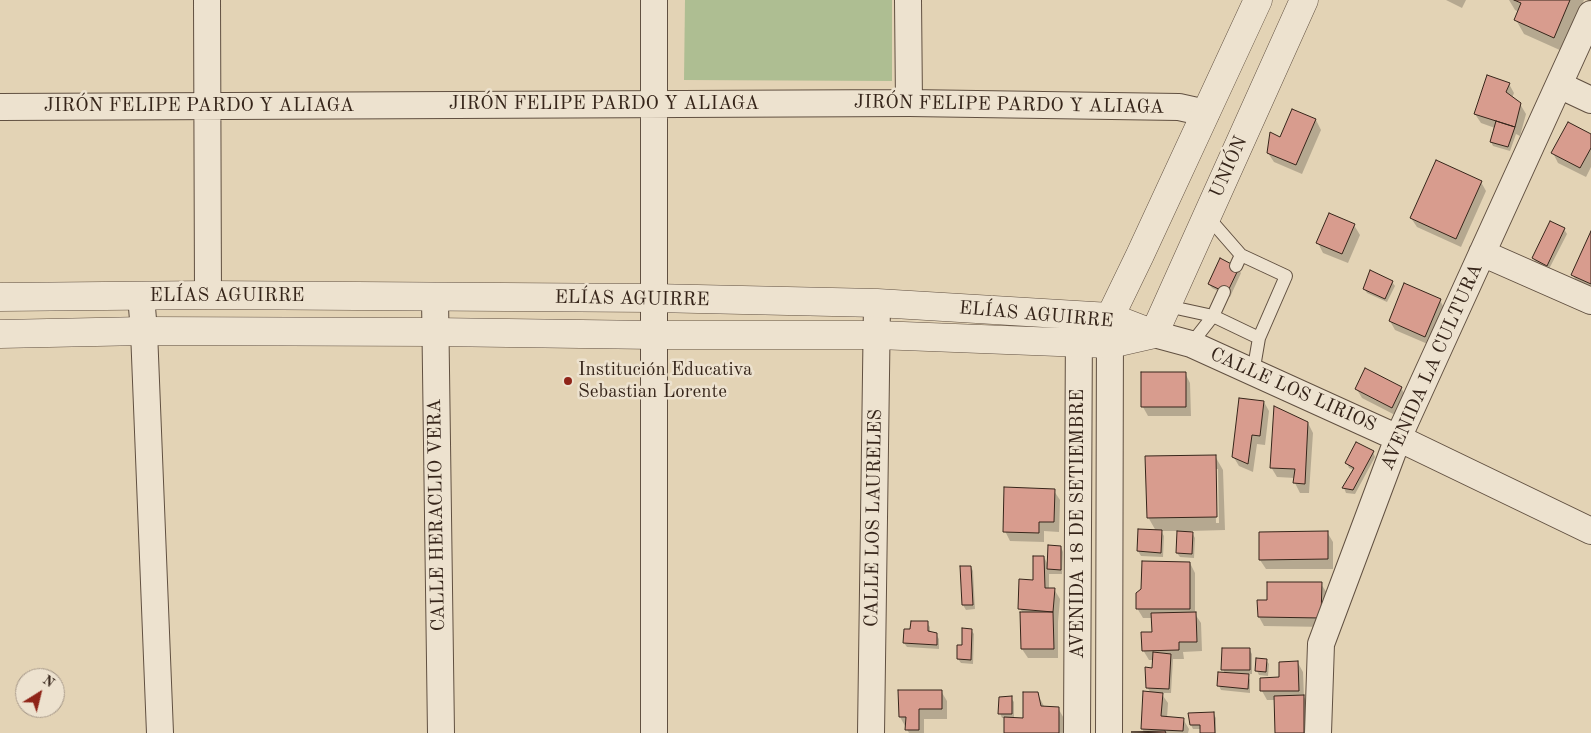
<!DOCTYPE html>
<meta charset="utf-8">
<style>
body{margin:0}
#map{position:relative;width:1591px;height:733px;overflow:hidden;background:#e3d3b5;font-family:"Old Standard TT",serif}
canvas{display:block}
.north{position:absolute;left:15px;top:668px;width:50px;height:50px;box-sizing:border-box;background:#ede2cf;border:1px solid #a49687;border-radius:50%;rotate:36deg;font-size:14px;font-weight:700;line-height:20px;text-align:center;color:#36251a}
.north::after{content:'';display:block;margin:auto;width:18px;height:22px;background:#8f2418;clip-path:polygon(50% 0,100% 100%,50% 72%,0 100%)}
</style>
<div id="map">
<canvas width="1591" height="733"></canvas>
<div class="north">N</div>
</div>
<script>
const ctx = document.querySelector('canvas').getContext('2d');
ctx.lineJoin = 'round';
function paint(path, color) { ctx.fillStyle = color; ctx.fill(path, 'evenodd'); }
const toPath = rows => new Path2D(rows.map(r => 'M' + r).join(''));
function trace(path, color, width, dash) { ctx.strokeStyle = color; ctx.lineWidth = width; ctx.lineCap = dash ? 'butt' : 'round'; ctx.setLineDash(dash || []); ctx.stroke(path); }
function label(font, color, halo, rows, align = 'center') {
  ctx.font = font + ' "Old Standard TT",serif'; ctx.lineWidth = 5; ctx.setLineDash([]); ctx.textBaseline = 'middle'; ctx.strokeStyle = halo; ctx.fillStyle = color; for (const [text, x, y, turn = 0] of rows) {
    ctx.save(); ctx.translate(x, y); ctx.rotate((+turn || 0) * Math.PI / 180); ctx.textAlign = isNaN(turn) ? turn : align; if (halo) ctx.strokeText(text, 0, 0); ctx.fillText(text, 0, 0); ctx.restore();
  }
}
const green = toPath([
 [685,0,892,0,892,81,684,80]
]);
const shadow = toPath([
 [1446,0,1466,0,1462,8],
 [1509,0,1584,0,1562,51,1524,34,1516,20,1519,12,1515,10],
 [1509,84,1514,93,1512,98,1520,104,1526,114,1520,136,1516,134,1510,151,1493,146,1491,142,1495,128,1481,123,1475,114],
 [1293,111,1316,120,1321,130,1302,174,1274,162,1268,153,1280,138],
 [1591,136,1591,167,1586,177,1558,163,1553,153],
 [1481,182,1486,191,1461,247,1417,227,1411,218],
 [1354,225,1360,235,1348,263,1323,253,1318,243],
 [1564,229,1567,234,1549,269,1536,263,1533,258],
 [1591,234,1591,290,1578,285,1573,275],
 [1238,269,1241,273,1230,297,1212,288,1209,284],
 [1392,282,1395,286,1387,302,1367,293,1364,288],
 [1440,300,1445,310,1430,345,1395,330,1390,321],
 [1185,373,1190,383,1191,416,1148,416,1143,407],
 [1356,388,1401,388,1407,398,1397,416,1362,398],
 [1264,402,1269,411,1265,445,1257,444,1253,472,1239,466,1233,456],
 [1308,423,1313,433,1309,493,1300,493,1295,483,1295,478,1277,477,1271,467],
 [1373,452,1375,457,1355,494,1346,493,1344,488,1354,470,1349,468,1347,463],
 [1215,456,1223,470,1225,530,1191,531,1195,538,1194,558,1180,557,1177,553,1178,531,1161,531,1164,536,1163,557,1141,556,1138,551,1156,531,1148,517],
 [1215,469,1218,469,1219,523,1216,523],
 [1054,491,1060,500,1059,532,1044,531,1044,542,1010,541,1005,531],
 [1327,532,1333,542,1333,569,1266,569,1260,560],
 [1061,547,1063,552,1062,574,1049,574,1049,589,1054,589,1060,599,1058,622,1058,658,1028,658,1022,649,1022,612,1020,608,1034,581,1044,557,1048,565],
 [1190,563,1195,573,1195,614,1201,623,1202,651,1183,652,1184,659,1173,659,1171,693,1161,693,1168,703,1167,718,1183,719,1189,729,1188,733,1134,733,1144,733,1142,728,1151,693,1147,687,1153,669,1154,660,1149,660,1143,650,1153,633,1152,618,1143,618,1137,608],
 [962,567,971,567,973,571,975,609,966,610,963,605],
 [1321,584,1327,593,1326,627,1264,626,1259,617,1268,601],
 [927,623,930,627,930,633,936,634,939,639,939,649,907,647,904,643,911,630],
 [971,630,974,634,973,664,961,663,958,659],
 [1249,649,1252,654,1252,674,1247,674,1250,680,1250,693,1221,690,1219,686,1225,674,1223,669],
 [1266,660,1269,664,1268,676,1259,675,1257,671],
 [1298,663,1303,672,1304,697,1309,706,1309,733,1276,733,1275,700,1267,700,1262,691,1280,679],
 [941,691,947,701,947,719,924,719,924,733,909,733,900,717],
 [1037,693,1045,708,1058,708,1066,722,1066,733,1005,733,1006,718,1002,718,1000,713,1011,698,1014,702,1014,719,1024,719],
 [1213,713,1216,718,1216,733,1202,733,1202,729,1193,729,1191,725]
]);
const building = toPath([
 [1514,0,1570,0,1554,38,1514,20,1521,3,1514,0],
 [1487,75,1510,83,1506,92,1521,103,1515,127,1474,114,1487,75],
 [1292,109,1316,119,1296,165,1267,153,1270,132,1280,137,1292,109],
 [1496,121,1515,127,1508,147,1490,142,1496,121],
 [1568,122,1591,134,1591,148,1580,168,1551,153,1568,122],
 [1436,160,1482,181,1456,239,1410,218,1436,160],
 [1329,213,1355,224,1342,254,1316,243,1329,213],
 [1550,221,1565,228,1547,266,1532,258,1550,221],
 [1591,231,1591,284,1571,275,1591,231],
 [1220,258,1239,268,1227,293,1208,284,1220,258],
 [1370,270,1393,281,1385,299,1363,289,1370,270],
 [1404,283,1441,299,1425,337,1389,321,1404,283],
 [1365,368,1402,387,1392,408,1355,389,1365,368],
 [1141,372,1186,372,1186,407,1141,407,1141,372],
 [1239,398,1264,401,1260,436,1252,435,1248,464,1232,457,1239,398],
 [1274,406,1308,422,1305,484,1293,483,1295,469,1270,468,1274,406],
 [1356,442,1374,451,1353,490,1342,488,1354,468,1345,463,1356,442],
 [1216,455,1217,517,1147,518,1145,456,1216,455],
 [1004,487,1055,489,1054,522,1039,522,1039,533,1003,532,1004,487],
 [1138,529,1162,530,1161,553,1137,551,1138,529],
 [1177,531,1193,532,1192,554,1176,553,1177,531],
 [1328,531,1328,559,1259,560,1259,532,1328,531],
 [1048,545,1061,546,1061,570,1047,569,1048,545],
 [1033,556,1044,556,1045,588,1055,588,1053,612,1018,609,1019,579,1033,580,1033,556],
 [1142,561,1190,562,1190,609,1136,609,1136,593,1141,589,1142,561],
 [960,566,971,566,973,605,962,605,960,566],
 [1267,582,1322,582,1321,618,1258,617,1257,600,1267,600,1267,582],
 [1020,612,1053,612,1054,649,1021,649,1020,612],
 [1196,612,1197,642,1179,642,1179,650,1142,651,1141,632,1152,632,1151,613,1196,612],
 [911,621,928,621,928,631,937,633,937,645,903,643,904,629,910,629,911,621],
 [962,628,972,629,971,660,957,659,957,645,962,645,962,628],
 [1222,648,1250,648,1250,670,1221,670,1222,648],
 [1153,652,1171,654,1169,689,1146,688,1145,667,1152,668,1153,652],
 [1256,658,1267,659,1266,672,1255,671,1256,658],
 [1298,661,1299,691,1260,691,1260,678,1279,677,1279,662,1298,661],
 [1218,672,1249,674,1248,689,1217,686,1218,672],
 [898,690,942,690,942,709,919,709,919,730,905,730,906,717,899,717,898,690],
 [1143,691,1163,693,1161,716,1184,718,1183,731,1141,729,1143,691],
 [1023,692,1038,692,1041,706,1059,707,1059,733,1004,733,1004,717,1023,718,1023,692],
 [1304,695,1304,733,1275,733,1274,696,1304,695],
 [1012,696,1012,714,998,714,999,697,1012,696],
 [1214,712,1215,733,1200,733,1200,725,1190,725,1188,713,1214,712],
 [1165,731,1166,733,1131,732,1165,731]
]);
const service = toPath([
 [1207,216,1241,255,1236,266],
 [1241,255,1286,276,1259,338],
 [1167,306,1213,316,1224,292],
 [1191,344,1213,316,1259,338,1253,373]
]);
const minor = toPath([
 [207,0,208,295],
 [908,0,909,103],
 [1559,85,1591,100],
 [0,107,909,103,1179,107,1206,113],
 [1482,253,1591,301],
 [141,296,144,331,160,733],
 [435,298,441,733],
 [1154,334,1191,344,1398,438,1591,531],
 [654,733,654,0],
 [871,733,877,303],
 [1077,733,1079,321],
 [1109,733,1110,321],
 [1318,733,1321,644,1398,438,1591,14]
]);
const tertiary = toPath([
 [0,297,208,295,653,298,877,303,1110,317,1154,334],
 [1110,317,1140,255,1258,0],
 [0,334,144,331,435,332,654,335,877,335,1110,344,1154,334],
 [1154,334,1304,0]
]);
const markers = [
 [568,381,5,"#8f2418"]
];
const streetNames = [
 ["JIRÓN FELIPE PARDO Y ALIAGA",604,104],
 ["JIRÓN FELIPE PARDO Y ALIAGA",1009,105,1],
 ["JIRÓN FELIPE PARDO Y ALIAGA",199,106],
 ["UNIÓN",1229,167,-66],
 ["ELÍAS AGUIRRE",227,296],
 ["ELÍAS AGUIRRE",632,299,1],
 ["ELÍAS AGUIRRE",1036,315,5],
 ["AVENIDA LA CULTURA",1432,367,-66],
 ["CALLE LOS LIRIOS",1293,390,24],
 ["CALLE HERACLIO VERA",437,515,-91],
 ["CALLE LOS LAURELES",874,518,-89],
 ["AVENIDA 18 DE SETIEMBRE",1078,524,-90]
];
const poiNames = [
 ["Institución Educativa",578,370],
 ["Sebastian Lorente",578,392]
];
paint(green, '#aebe92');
paint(shadow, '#0003');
paint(building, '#d89c8e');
trace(building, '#36251a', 1);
trace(service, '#615041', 14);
trace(minor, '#615041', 28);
trace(tertiary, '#615041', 29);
trace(service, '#ede2cf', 12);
trace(minor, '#ede2cf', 26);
trace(tertiary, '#ede2cf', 28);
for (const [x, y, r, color] of markers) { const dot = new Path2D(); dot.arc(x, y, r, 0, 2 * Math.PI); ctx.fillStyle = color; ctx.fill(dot); trace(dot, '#ede2cf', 2); }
label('19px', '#36251a', '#ede2cf', streetNames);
label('19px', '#36251a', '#ede2cf', poiNames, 'left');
</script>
